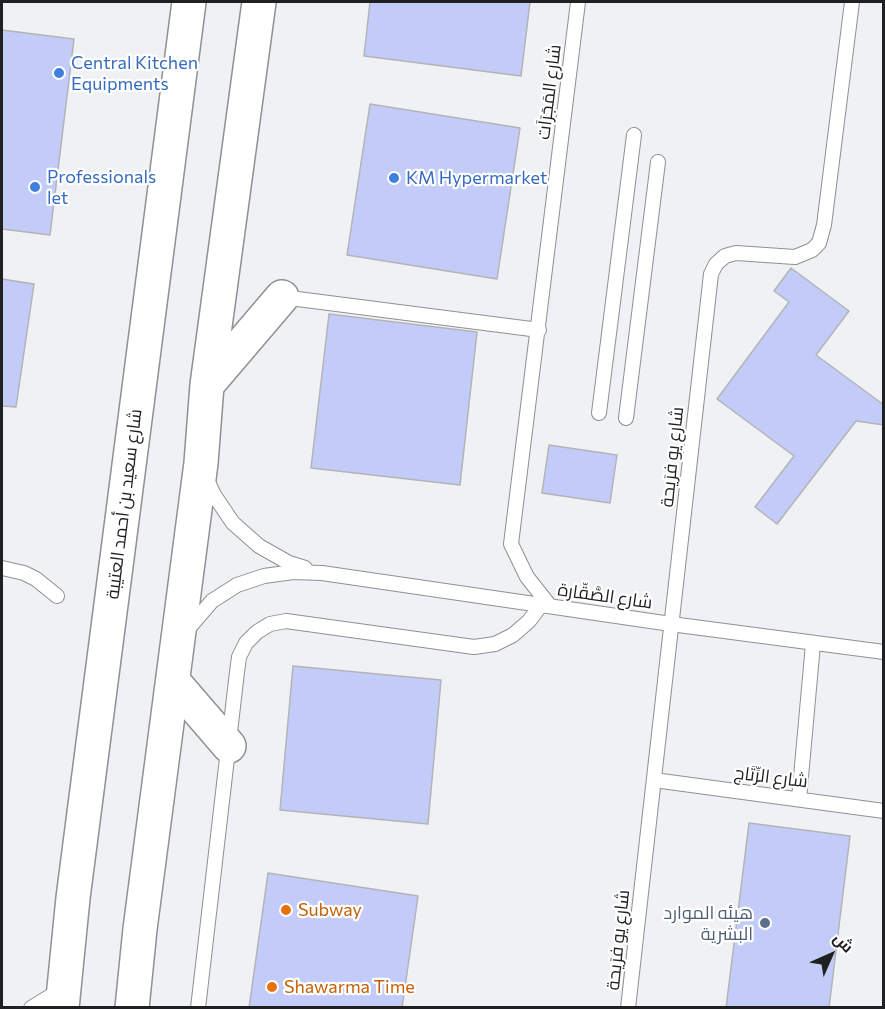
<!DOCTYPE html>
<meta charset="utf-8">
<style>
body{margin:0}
#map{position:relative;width:885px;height:1009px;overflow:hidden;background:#f0f1f4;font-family:Commissioner,Cairo,sans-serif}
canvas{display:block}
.frame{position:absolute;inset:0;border:3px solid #1f2021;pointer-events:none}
.north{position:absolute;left:801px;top:925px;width:60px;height:60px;-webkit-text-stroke:4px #fff;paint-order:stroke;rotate:45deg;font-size:16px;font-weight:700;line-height:24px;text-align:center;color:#1f2021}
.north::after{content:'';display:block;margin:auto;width:21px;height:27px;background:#1f2021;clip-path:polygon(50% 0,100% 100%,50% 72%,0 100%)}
</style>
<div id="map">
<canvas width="885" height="1009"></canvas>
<div class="frame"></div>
<div class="north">ش</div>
</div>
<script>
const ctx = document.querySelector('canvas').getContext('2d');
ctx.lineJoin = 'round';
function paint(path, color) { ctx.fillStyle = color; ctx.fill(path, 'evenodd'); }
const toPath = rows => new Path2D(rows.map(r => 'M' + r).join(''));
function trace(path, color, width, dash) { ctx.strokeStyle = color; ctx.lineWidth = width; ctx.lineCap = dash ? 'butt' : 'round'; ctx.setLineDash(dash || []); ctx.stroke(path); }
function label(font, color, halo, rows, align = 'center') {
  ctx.font = font + ' Commissioner,Cairo,sans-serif'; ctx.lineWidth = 4.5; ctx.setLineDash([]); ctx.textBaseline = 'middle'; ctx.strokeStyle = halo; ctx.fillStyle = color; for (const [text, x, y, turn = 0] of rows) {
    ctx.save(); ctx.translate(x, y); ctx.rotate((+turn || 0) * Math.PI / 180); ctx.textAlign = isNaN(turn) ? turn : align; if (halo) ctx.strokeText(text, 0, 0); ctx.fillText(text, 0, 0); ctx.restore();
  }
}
const building = toPath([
 [370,2,530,2,521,76,364,56,370,2],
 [2,30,74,39,50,235,2,229,2,30],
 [370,104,520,128,497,279,347,255,370,104],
 [791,268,849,311,816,355,884,405,884,425,856,421,777,524,755,507,794,456,717,399,789,302,774,291,791,268],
 [2,279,34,284,16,407,2,406,2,279],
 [329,314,477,332,460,485,311,468,329,314],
 [549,445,617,455,610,503,542,493,549,445],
 [293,666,441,680,428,824,280,810,293,666],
 [749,823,850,836,829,1008,726,1008,749,823],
 [268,873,418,896,402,1008,249,1008,268,873]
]);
const lane = toPath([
 [282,297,539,330],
 [599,413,634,135],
 [626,418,658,162],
 [207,480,214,495,233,523,259,546,289,563,305,568],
 [2,568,24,573,36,579,57,596],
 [550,606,527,577,511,544,578,2],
 [188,629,212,601,237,585,264,576,293,572,322,573,671,624,884,652],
 [654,780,884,811],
 [799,799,813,644],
 [31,1008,62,989],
 [198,1008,237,672,239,657,246,643,257,632,270,624,286,621,474,647,495,644,513,635,529,621,541,605],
 [628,1008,711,274,716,264,725,256,736,253,795,257,812,250,819,243,824,225,852,2]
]);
const secondary = toPath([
 [207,385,282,297],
 [173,681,229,746],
 [62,1008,73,898,189,2],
 [132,1008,140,929,201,463,207,385,259,2]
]);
const markers = [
 [59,73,6,"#3f7fe0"],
 [394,178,6,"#3f7fe0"],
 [35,187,6,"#3f7fe0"],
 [286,910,6,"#e8710a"],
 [765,923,6,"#5c6f8a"],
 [272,987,6,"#e8710a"]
];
const shopNames = [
 ["Central Kitchen",71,63],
 ["Equipments",71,84],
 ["Professionals",47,177],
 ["let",47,198],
 ["KM Hypermarket",406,178]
];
const streetNames = [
 ["شارع المَجَرَاَت",549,92,-83],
 ["شارع يو فرَيحة",672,457,-84],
 ["شارع سعيد بن أحمد العتيبة",124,504,-83],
 ["شارع الصَّقّارة",605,596,8],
 ["شارع الرِّتَاج",771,777,7],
 ["شارع يو فرَيحة",618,940,-84]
];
const foodNames = [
 ["Subway",298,910],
 ["Shawarma Time",284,987]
];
const serviceNames = [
 ["هيئه الموارد",753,913],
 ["البشرية",753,934]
];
paint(building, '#c3cbf9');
trace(building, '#b3b4b7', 1.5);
trace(lane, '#909093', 16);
trace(secondary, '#909093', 36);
trace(lane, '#fff', 14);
trace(secondary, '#fff', 33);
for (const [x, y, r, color] of markers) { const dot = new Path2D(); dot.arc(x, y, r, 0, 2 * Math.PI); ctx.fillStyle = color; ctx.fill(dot); trace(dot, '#fff', 2); }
label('18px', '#366cbe', '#fff', shopNames, 'left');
label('18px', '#1f2021', '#fff', streetNames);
label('18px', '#c56008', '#fff', foodNames, 'left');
label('18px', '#4e5e75', '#fff', serviceNames, 'right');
</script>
